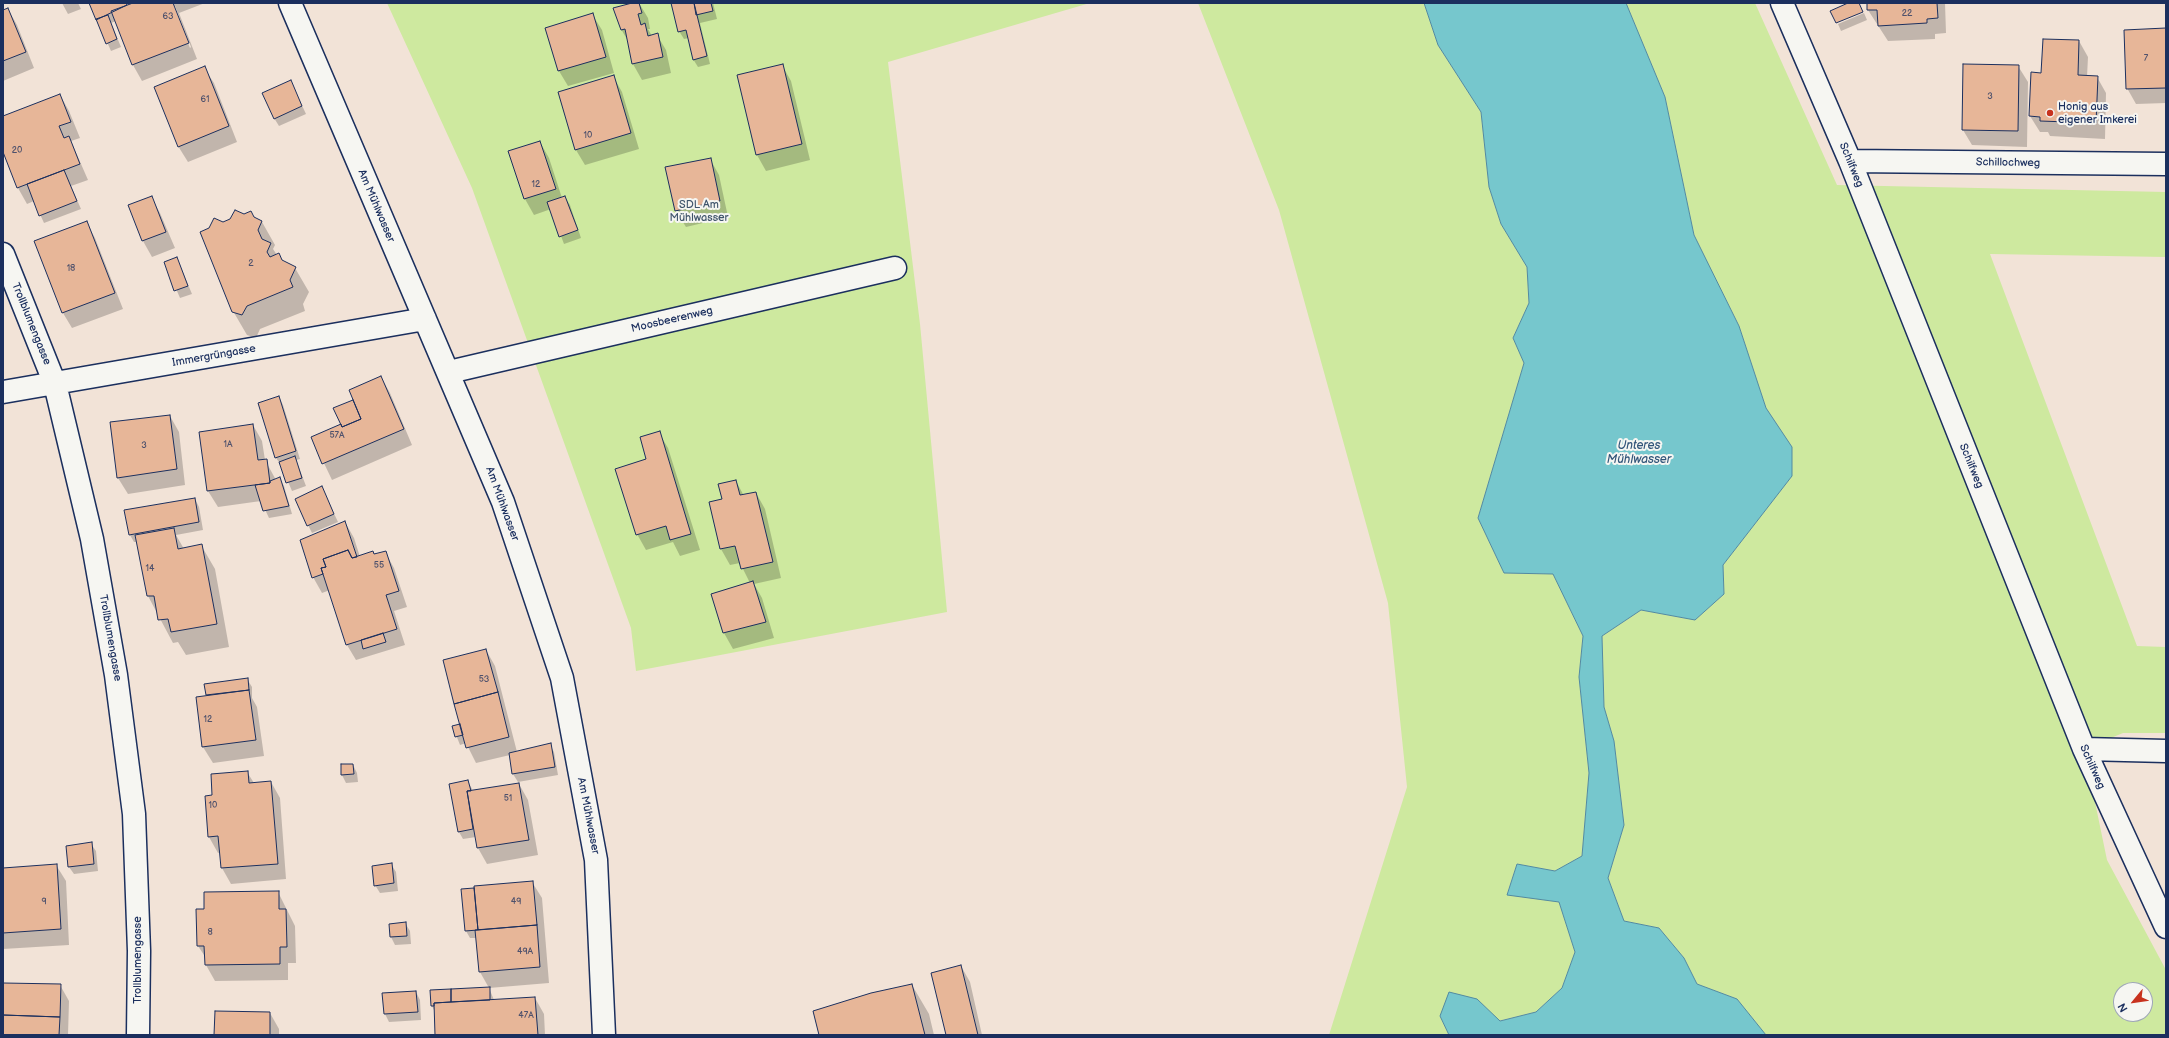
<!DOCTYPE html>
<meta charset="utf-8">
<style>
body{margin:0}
#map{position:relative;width:2169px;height:1038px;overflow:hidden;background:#f2e3d7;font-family:"Balsamiq Sans",sans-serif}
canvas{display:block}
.frame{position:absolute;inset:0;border:4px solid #1b2f5e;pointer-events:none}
.north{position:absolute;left:2113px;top:982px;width:40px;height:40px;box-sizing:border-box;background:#f6f6f2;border:1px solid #9ea6b7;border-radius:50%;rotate:241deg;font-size:11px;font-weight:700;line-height:16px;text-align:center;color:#1b2f5e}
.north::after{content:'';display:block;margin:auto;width:14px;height:18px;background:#c8321e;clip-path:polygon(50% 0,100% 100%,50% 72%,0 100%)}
</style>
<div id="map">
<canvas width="2169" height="1038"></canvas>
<div class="frame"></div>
<div class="north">N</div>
</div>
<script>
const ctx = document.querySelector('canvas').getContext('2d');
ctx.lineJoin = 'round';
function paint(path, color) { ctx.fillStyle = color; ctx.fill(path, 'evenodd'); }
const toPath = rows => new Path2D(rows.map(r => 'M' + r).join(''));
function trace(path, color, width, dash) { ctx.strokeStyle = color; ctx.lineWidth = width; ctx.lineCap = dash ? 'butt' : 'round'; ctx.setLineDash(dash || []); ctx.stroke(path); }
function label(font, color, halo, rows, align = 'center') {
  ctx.font = font + ' "Balsamiq Sans",sans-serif'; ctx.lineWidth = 4; ctx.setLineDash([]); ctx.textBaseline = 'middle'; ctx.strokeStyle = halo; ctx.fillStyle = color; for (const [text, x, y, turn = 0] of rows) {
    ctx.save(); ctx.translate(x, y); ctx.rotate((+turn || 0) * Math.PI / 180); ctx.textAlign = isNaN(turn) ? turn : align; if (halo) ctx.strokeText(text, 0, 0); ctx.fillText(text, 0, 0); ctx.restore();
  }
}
const green = toPath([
 [387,3,1090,3,888,62,920,324,947,612,636,671,631,628,472,188],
 [1198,3,1424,3,1438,45,1481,112,1489,187,1501,224,1527,267,1529,303,1513,338,1524,363,1478,518,1504,573,1553,574,1583,636,1579,677,1589,773,1582,856,1555,871,1517,864,1507,894,1559,902,1575,952,1562,988,1536,1012,1499,1021,1477,999,1440,1016,1449,1035,1329,1035,1407,787,1388,603,1279,210],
 [1626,3,1755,3,1837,185,2166,192,2166,257,1990,254,2137,646,2166,647,2166,733,2123,733,2084,749,2107,860,2166,970,2166,1035,1766,1035,1737,999,1697,984,1684,958,1659,928,1624,921,1608,878,1624,825,1614,741,1604,707,1602,636,1641,610,1695,620,1724,594,1723,565,1792,476,1792,447,1766,408,1739,326,1694,235,1665,97],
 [2121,990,2145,990,2145,1014,2121,1014]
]);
const water = toPath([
 [1424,3,1626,3,1665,97,1694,235,1739,326,1766,408,1792,447,1792,476,1723,565,1724,594,1695,620,1641,610,1602,636,1604,707,1614,741,1624,825,1608,878,1624,921,1659,928,1684,958,1697,984,1737,999,1766,1035,1449,1035,1440,1016,1449,992,1477,999,1500,1021,1536,1012,1562,988,1575,952,1559,902,1507,895,1517,864,1555,871,1582,856,1589,773,1579,677,1583,636,1553,574,1504,573,1478,518,1524,363,1513,338,1529,303,1527,267,1501,224,1489,187,1481,112,1438,45,1424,3]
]);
const shadow = toPath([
 [62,3,78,3,81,9,68,14],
 [90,3,126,3,128,6,136,3,205,3,179,13,197,59,142,81,133,65,116,21,111,23,121,47,111,51],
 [173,6,175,6,191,47,190,48],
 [636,3,639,3,648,18,650,29,648,29,652,36,657,35,666,50,671,73,642,80,633,64,628,41,621,29],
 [673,3,713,3,717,19,700,23,710,64,698,67,693,59,689,38,684,39,679,31],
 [1868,3,1945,3,1946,33,1935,34,1935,39,1888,41,1868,10],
 [8,9,17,25,34,68,3,81,3,11],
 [1864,13,1867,20,1841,31,1838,24],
 [592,14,602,30,614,73,568,86,559,71],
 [2166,29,2166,103,2136,104,2127,88],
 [2079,41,2088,57,2087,77,2097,77,2106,93,2105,139,2050,136,2048,132,2040,132,2030,116,2042,74],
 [782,65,791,81,810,160,766,171,757,155],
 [2018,66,2028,82,2027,147,1972,145,1963,130],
 [204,68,214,83,237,142,188,162,178,146],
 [613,76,622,92,639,149,585,165,576,150],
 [291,82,306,114,279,126,274,118],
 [60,95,69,111,80,138,71,141,88,180,71,186,81,209,44,223,34,201,27,204,18,188,3,150,3,117],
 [540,142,549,158,562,198,565,197,570,205,581,238,564,244,551,209,534,215,525,199,509,152],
 [710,159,719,175,728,217,686,227,676,211,666,168],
 [151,197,160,213,175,248,152,257,143,241,129,206],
 [254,218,262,222,275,245,273,249,277,255,282,261,295,268,309,292,303,304,305,311,260,329,256,338,247,335,233,311,223,223],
 [86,222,95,238,123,309,72,328,63,313,35,242],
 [177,258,192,294,180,298,165,263],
 [381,377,390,393,412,445,332,480,312,438,345,431,335,408,354,400],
 [279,397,283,405,300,459,296,460,306,486,292,491,281,465,276,458],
 [170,416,179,432,185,485,128,494,118,478],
 [253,425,262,441,265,460,276,480,280,479,284,486,292,514,269,518,261,501,218,507,208,491,200,433],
 [659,433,668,448,700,550,680,556,673,542,646,550,637,534,648,459],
 [736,481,744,496,756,493,765,509,781,578,754,584,762,598,774,638,733,649,724,633,712,594,750,583,740,563,730,565,721,549,710,503,723,500],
 [322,488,338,522,312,533,308,525],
 [195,499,199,507,203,530,176,535,184,549,201,545,215,569,229,647,186,655,178,642,173,643,148,596,137,542,134,542,130,535],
 [345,522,354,538,360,557,385,552,394,568,407,607,394,611,405,645,356,660,347,645,330,590,322,593,313,577],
 [486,650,495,666,517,752,550,745,554,752,558,775,518,782,513,774,510,755,476,763,466,743,460,745,453,727,462,729],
 [247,679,252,687,252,698,257,707,264,756,213,763,203,747,207,696,205,685],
 [342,765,353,765,357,773,358,782,346,783,342,775],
 [247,772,254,783,271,782,280,798,286,879,231,884,222,868,221,852,218,853,209,837,213,796],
 [468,781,473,791,519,784,528,800,538,855,487,864,478,848,476,837,463,839,459,832],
 [91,844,96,851,98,871,74,874,69,867],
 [391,864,396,872,398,891,380,893,375,885],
 [56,865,66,881,69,945,3,949,3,893],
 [532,882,542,898,549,983,489,988,494,1000,535,998,544,1014,545,1035,436,1035,435,1012,432,1006,431,991,489,988,480,972,477,938,470,938,466,931,474,889,476,893],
 [278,892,295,926,296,963,288,963,288,980,215,981,206,965,206,958,198,946,205,910],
 [405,923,410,931,411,944,395,945,391,937,390,924],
 [961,966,970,982,982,1035,947,1035],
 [3,984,60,985,69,1001,68,1035,3,1035],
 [912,985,929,1014,934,1035,820,1035],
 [416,992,420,1000,421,1020,389,1022,385,1014],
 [270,1013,279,1029,279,1035,215,1035]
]);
const building = toPath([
 [89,3,126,3,127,5,96,20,89,3],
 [133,3,173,3,189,43,132,65,111,11,133,3],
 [632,3,639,3,642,13,638,14,641,25,645,23,648,36,658,33,663,57,632,64,625,29,621,30,613,8,632,3],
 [671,3,694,3,707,56,693,60,686,30,678,32,671,3],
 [694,3,711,3,713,11,696,15,694,3],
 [1848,3,1859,3,1863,12,1836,23,1830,11,1848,3],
 [1867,3,1937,3,1938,18,1927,19,1927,23,1878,26,1877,10,1867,10,1867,3],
 [8,8,26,52,3,61,3,10,8,8],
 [593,13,606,57,558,71,545,28,593,13],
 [108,15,117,39,106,44,96,19,108,15],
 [2166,28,2166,88,2126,89,2124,30,2166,28],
 [2043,39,2079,40,2078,75,2098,76,2096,123,2040,121,2040,117,2029,116,2031,72,2041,73,2043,39],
 [783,64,802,144,756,155,737,75,783,64],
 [1963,64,2019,65,2018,131,1962,130,1963,64],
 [205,66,229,126,178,147,154,87,205,66],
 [614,75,631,133,575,150,558,92,614,75],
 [291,80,302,106,274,119,262,93,291,80],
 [60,94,71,122,59,126,64,138,69,136,80,164,17,188,3,152,3,116,60,94],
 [540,141,556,189,524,199,508,151,540,141],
 [711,158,720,201,675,211,665,167,711,158],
 [64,170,77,201,39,216,27,184,64,170],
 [152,196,166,232,142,241,128,205,152,196],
 [565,196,578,230,559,237,547,202,565,196],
 [235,210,244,214,251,211,254,217,262,221,258,230,262,239,271,243,267,252,270,257,279,253,282,260,296,267,290,280,293,287,247,306,242,315,232,312,200,232,209,228,214,218,223,222,230,219,235,210],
 [87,221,115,293,62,313,34,241,87,221],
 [177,257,188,286,174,291,164,262,177,257],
 [381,376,404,429,322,464,311,437,341,424,342,427,361,419,349,390,381,376],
 [279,396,296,451,275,458,258,403,279,396],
 [353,400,361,419,342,427,333,408,353,400],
 [170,415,177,469,117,478,110,422,170,415],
 [253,424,258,460,267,459,270,483,207,491,199,432,253,424],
 [660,431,691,534,670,540,666,526,636,535,615,469,646,459,640,437,660,431],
 [295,456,302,478,286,483,279,462,295,456],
 [280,477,289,506,263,511,255,485,270,483,270,481,280,477],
 [736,480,740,495,756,492,773,562,741,569,735,546,720,549,709,502,722,499,718,484,736,480],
 [322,486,334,514,307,526,295,499,322,486],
 [195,498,199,522,129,535,124,510,195,498],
 [345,521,357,557,352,558,348,550,323,559,326,567,321,568,323,574,312,578,300,540,345,521],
 [174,528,178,549,202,544,217,624,171,632,168,619,158,620,154,596,147,596,135,535,174,528],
 [348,550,352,558,373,551,374,554,386,551,399,591,386,595,397,629,346,645,321,568,326,567,323,559,348,550],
 [753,581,766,622,723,633,711,594,753,581],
 [383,633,386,642,363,649,361,640,383,633],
 [486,649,498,692,454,704,443,660,486,649],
 [248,678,249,690,206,695,204,684,248,678],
 [249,690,256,740,202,747,196,697,249,690],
 [498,692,509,737,466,748,454,704,498,692],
 [460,724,463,735,455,737,452,726,460,724],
 [551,743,555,767,512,774,509,753,551,743],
 [341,764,353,764,354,774,341,775,341,764],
 [248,771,249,783,271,781,278,864,221,868,218,836,208,837,205,796,212,795,211,774,248,771],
 [468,780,471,791,467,791,473,829,458,832,449,784,468,780],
 [519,783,529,840,477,848,467,791,519,783],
 [92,842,94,864,68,867,66,846,92,842],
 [392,863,394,883,374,886,372,866,392,863],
 [57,864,61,929,3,933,3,868,57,864],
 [533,881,537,925,478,930,474,886,533,881],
 [474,888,478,930,465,931,461,889,474,888],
 [279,891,279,909,286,909,287,947,280,947,280,964,205,965,204,946,197,946,196,909,204,909,204,892,279,891],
 [406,922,407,936,390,937,389,924,406,922],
 [537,925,540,967,479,972,475,930,537,925],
 [961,965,978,1035,946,1035,931,973,961,965],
 [3,983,61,984,60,1017,3,1015,3,983],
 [912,984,925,1035,819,1035,813,1011,871,993,912,984],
 [490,987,490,1000,451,1002,451,989,490,987],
 [451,989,451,1002,434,1003,434,1006,431,1006,430,990,451,989],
 [416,991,418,1012,384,1014,382,993,416,991],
 [535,997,538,1035,435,1035,434,1003,535,997],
 [215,1011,270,1012,270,1035,214,1035,215,1011],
 [3,1015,60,1017,59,1035,3,1035,3,1015]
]);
const minor = toPath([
 [290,3,503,502,562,678,596,860,604,1035],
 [1782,3,1850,161,2084,749,2166,927],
 [1850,161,2166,164],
 [3,254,55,384,92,539,116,675,134,814,139,951,138,1035],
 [449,372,895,268],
 [3,392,425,319],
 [2084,749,2166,751]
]);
const markers = [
 [2050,113,4,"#c8321e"]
];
const numberNames = [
 ["22",1907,14],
 ["63",168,17],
 ["7",2146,59],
 ["3",1990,97],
 ["61",205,100],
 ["10",588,136],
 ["20",17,151],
 ["12",536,185],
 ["2",251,264],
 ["18",71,269],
 ["57A",337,436],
 ["1A",228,445],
 ["3",144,446],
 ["55",379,566],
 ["14",150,569],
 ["53",484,680],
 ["12",208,720],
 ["51",508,799],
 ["10",213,806],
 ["9",44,902],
 ["49",516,902],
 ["8",210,933],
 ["49A",525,952],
 ["47A",526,1016]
];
const poiNames = [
 ["Honig aus",2058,107],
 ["eigener Imkerei",2058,120]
];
const streetNames = [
 ["Schillochweg",2008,163,1],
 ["Schilfweg",1851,165,68],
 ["Am Mühlwasser",376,206,67],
 ["Moosbeerenweg",672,320,-13],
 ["Trollblumengasse",31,324,68],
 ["Immergrüngasse",214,356,-10],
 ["Schilfweg",1971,466,68],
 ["Am Mühlwasser",502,504,70],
 ["Trollblumengasse",110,638,80],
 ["Schilfweg",2092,767,66],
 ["Am Mühlwasser",588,816,79],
 ["Trollblumengasse",138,960,-90]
];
const parkNames = [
 ["SDL Am",699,205],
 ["Mühlwasser",699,218]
];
const waterNames = [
 ["Unteres",1639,446],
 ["Mühlwasser",1639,460]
];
paint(green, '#cee99f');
paint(water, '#76c7cd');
trace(water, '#528aa1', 1);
paint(shadow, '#0003');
paint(building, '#e7b698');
trace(building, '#1b2f5e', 1);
trace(minor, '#1b2f5e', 25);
trace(minor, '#f6f6f2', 22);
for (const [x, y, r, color] of markers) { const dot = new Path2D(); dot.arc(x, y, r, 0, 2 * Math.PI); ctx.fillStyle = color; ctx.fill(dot); trace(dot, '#f6f6f2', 1.5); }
label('9px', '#4e516c', null, numberNames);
label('11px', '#1b2f5e', '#f6f6f2', poiNames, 'left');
label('11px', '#1b2f5e', '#f6f6f2', streetNames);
label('11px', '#3f546b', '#f6f6f2', parkNames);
label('italic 12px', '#32557a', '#f6f6f2', waterNames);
</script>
